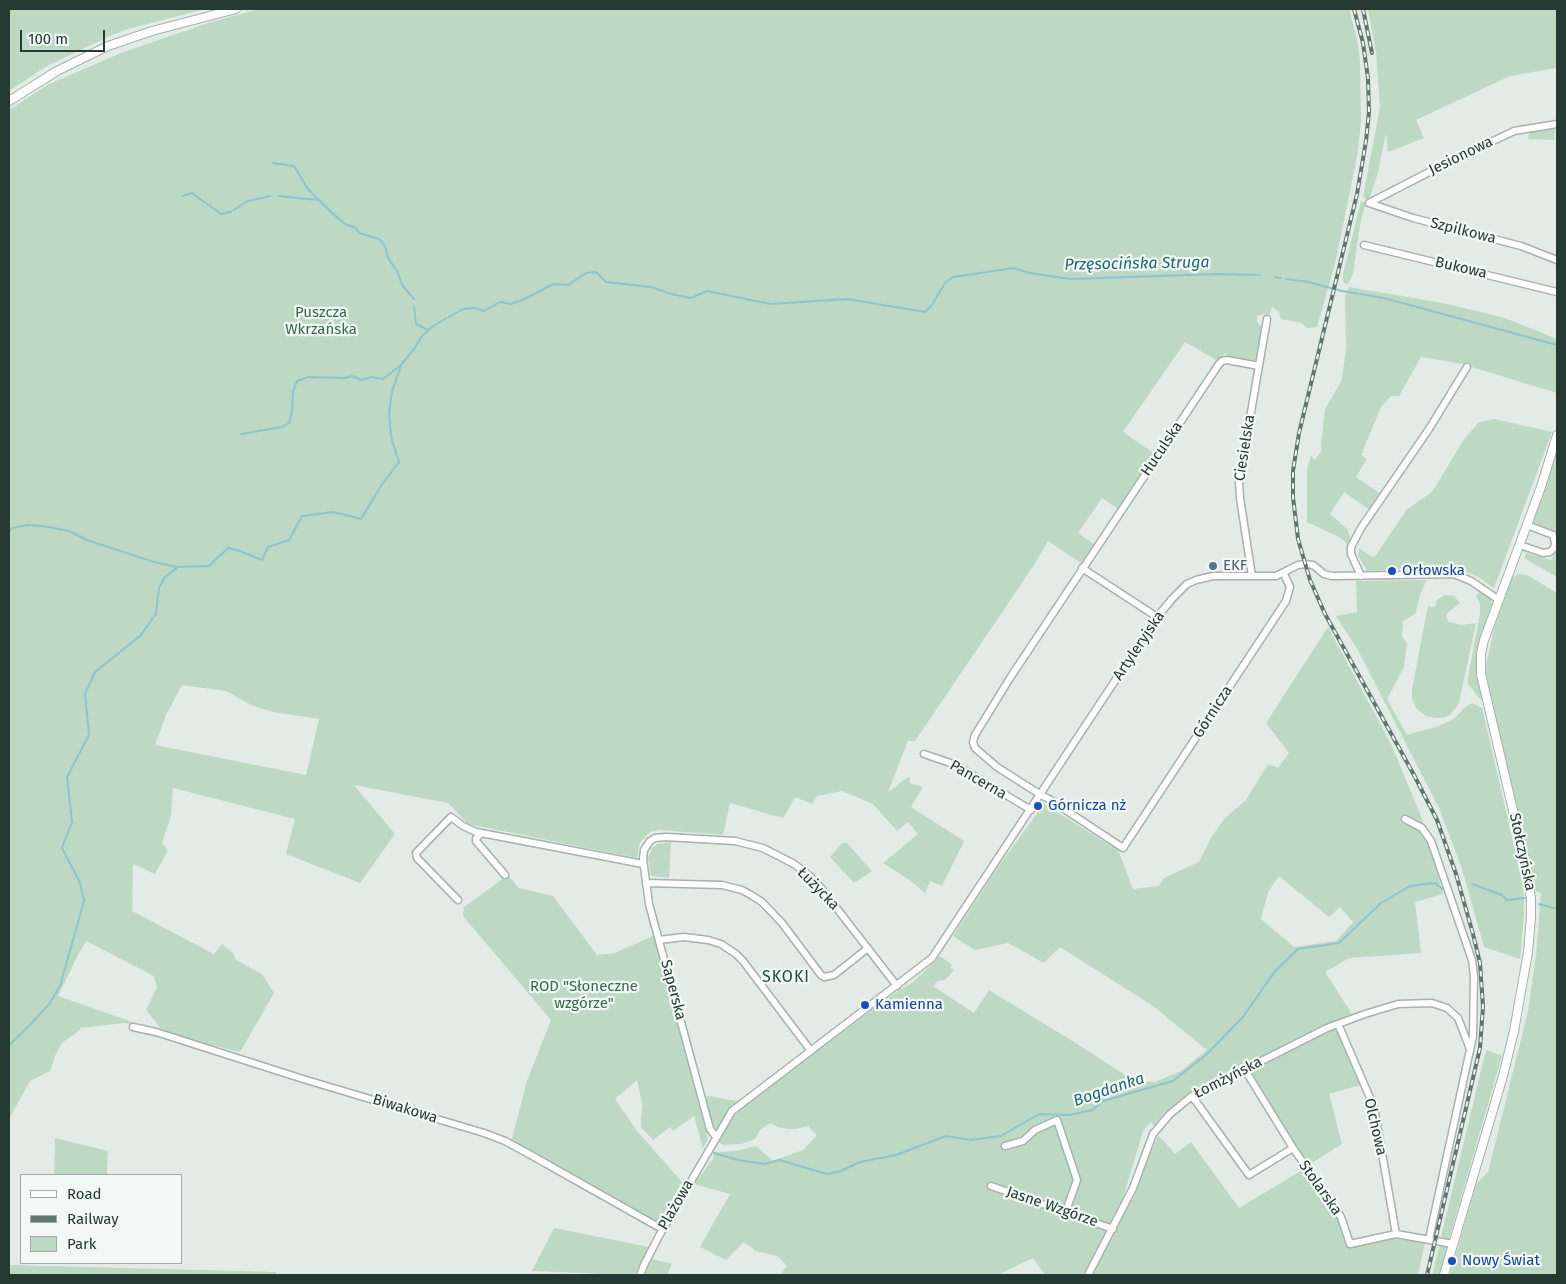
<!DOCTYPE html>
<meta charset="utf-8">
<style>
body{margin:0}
#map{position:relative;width:1566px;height:1284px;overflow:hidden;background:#e2ebe6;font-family:"Fira Sans",sans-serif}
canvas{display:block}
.frame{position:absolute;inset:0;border:10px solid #243a33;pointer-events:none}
.legend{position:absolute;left:20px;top:1174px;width:162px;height:90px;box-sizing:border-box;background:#f2f8f5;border:1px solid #a0aca7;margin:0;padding:6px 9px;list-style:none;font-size:15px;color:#243a33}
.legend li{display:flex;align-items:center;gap:10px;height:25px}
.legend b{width:25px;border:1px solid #a0aca7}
.scale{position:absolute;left:20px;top:30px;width:85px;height:22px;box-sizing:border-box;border:2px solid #243a33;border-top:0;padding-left:6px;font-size:15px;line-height:18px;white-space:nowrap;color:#243a33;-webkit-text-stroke:4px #f2f8f5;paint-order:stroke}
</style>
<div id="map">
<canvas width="1566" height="1284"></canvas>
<div class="frame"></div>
<ul class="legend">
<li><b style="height:6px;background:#fff"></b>Road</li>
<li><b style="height:6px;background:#5f756e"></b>Railway</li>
<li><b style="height:14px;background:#bdd9c3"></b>Park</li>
</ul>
<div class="scale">100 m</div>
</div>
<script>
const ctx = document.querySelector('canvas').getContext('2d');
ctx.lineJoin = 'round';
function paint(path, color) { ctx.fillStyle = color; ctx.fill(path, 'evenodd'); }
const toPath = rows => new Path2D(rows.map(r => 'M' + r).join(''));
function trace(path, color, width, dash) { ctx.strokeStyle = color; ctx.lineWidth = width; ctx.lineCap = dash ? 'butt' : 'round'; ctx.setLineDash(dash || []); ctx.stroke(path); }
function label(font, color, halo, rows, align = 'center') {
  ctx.font = font + ' "Fira Sans",sans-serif'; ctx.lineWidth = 4.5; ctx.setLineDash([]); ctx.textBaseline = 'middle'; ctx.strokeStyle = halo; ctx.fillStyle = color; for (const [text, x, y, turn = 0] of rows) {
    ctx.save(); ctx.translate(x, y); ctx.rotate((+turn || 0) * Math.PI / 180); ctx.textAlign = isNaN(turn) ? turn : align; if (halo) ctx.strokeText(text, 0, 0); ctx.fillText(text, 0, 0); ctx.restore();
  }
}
const green = toPath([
 [9,9,205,9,128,29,112,35,47,66,9,91],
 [259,9,1349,9,1357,39,1360,61,1361,121,1358,151,1336,260,1317,327,1307,328,1302,323,1281,319,1279,312,1272,306,1270,314,1264,314,1257,316,1257,322,1263,328,1256,363,1230,358,1225,353,1218,361,1185,342,1123,432,1155,454,1118,509,1102,498,1078,533,1094,544,1081,563,1048,541,1034,565,915,741,908,741,888,792,908,777,911,778,909,783,923,787,911,807,964,841,942,886,930,881,925,893,911,881,883,863,918,834,908,822,897,831,873,804,842,791,817,796,812,804,795,797,783,818,730,803,723,835,661,830,651,831,640,842,637,858,468,824,448,803,354,785,395,834,360,883,286,854,295,819,173,788,171,816,162,843,168,850,155,874,133,864,132,911,214,954,222,944,233,953,236,960,262,974,274,993,240,1052,180,1037,162,1030,146,1010,157,987,154,976,86,941,78,955,58,996,132,1022,135,1025,125,1023,80,1028,80,1030,62,1043,55,1056,50,1071,30,1081,9,1119,9,110,49,84,121,53,208,23],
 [182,685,226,691,251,705,273,712,319,719,306,775,155,745,166,715],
 [1368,9,1557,9,1557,68,1510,76,1416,120,1424,138,1388,152,1386,133,1378,172,1369,200,1363,197,1380,107,1376,53],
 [1555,127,1554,140,1528,139,1529,131],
 [1361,201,1366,204,1361,219,1353,273,1351,279,1347,284,1343,282,1343,274],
 [1349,287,1443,303,1505,318,1557,339,1557,393,1462,364,1421,357,1399,396,1391,396,1381,407,1361,455,1367,459,1356,477,1381,494,1371,511,1344,492,1330,514,1347,529,1351,539,1348,545,1341,538,1307,522,1307,469,1311,456,1315,460,1322,450,1321,445,1325,409,1342,380,1346,347,1345,296],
 [1494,419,1552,432,1494,588,1478,577,1467,572,1446,566,1367,571,1358,555,1359,548,1374,558,1407,509,1432,492,1463,441,1478,423],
 [1557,453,1557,532,1533,522],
 [1557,551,1557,577,1524,558,1526,553,1551,560],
 [1518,574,1527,575,1557,593,1557,1275,1450,1275,1476,1184,1488,1172,1528,1011,1536,955,1541,893,1536,891,1515,805,1485,670,1494,629,1511,579],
 [1427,580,1421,592,1415,614,1403,621,1402,637,1407,643,1404,667,1387,699,1407,735,1436,727,1454,719,1464,708,1472,703,1482,708,1524,888,1524,916,1520,959,1484,947,1462,869,1439,808,1359,652,1336,616,1357,612,1356,581],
 [1481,592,1491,599,1492,604,1478,648,1477,673,1483,699,1481,700,1467,683,1480,614,1480,605,1476,595],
 [1445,595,1454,596,1460,603,1447,613,1446,617,1449,622,1461,625,1476,623,1459,703,1450,715,1443,718,1435,718,1426,716,1417,709,1412,699,1412,689,1428,606,1435,607,1437,600],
 [1328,627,1391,744,1423,821,1443,894,1415,902,1421,953,1349,958,1325,972,1352,1014,1334,1021,1361,1085,1329,1094,1342,1144,1307,1166,1242,1064,1190,1092,1165,1112,1154,1126,1151,1122,1143,1131,1120,1208,1084,1275,1045,1275,1033,1258,997,1275,780,1275,787,1266,777,1256,756,1251,744,1242,726,1260,700,1247,730,1194,694,1184,713,1159,714,1152,736,1151,756,1146,773,1161,803,1150,817,1135,808,1126,796,1129,788,1129,778,1127,770,1123,760,1130,755,1139,741,1144,723,1145,718,1142,735,1115,750,1101,791,1070,898,991,912,983,940,956,952,965,950,968,954,970,945,980,938,981,933,986,974,1013,989,990,1079,1045,1134,1081,1155,1082,1181,1071,1207,1050,1153,1006,1060,947,1044,963,1008,943,975,950,953,936,1000,864,1044,804,1118,850,1133,889,1159,886,1164,878,1199,862,1212,836,1224,819,1246,800,1268,764,1278,768,1289,753,1266,723],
 [1279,876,1329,917,1340,907,1353,922,1336,941,1294,947,1261,919,1268,892],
 [671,842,669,878,651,876,648,858,652,848,658,844],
 [842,843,847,843,872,871,854,883,830,857],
 [508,875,519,888,553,896,597,955,615,953,655,935,708,1139,703,1148,694,1116,673,1131,670,1127,653,1140,641,1127,642,1102,637,1080,615,1099,637,1131,682,1182,658,1223,538,1154,511,1142,527,1081,551,1020,463,916,464,907],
 [1486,1050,1502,1056,1449,1239,1441,1237],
 [703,1095,737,1101,728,1110,717,1128,712,1126],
 [1158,1136,1162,1139,1175,1154,1191,1142,1239,1208,1304,1169,1341,1223,1345,1242,1349,1245,1360,1246,1388,1238,1425,1242,1418,1275,1091,1275,1132,1199],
 [55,1138,108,1151,107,1175,54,1175],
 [554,1228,649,1247,634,1275,532,1271],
 [1440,1244,1448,1246,1439,1275,1432,1275],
 [652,1259,672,1264,667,1275,647,1275,646,1273],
 [9,1265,276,1272,276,1275,9,1275]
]);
const stream = toPath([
 [273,163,294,166,308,189,332,213,345,224,356,228,359,233,379,239,385,246,388,258,397,271,402,285,414,299],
 [182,196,192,193,221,214,230,212,248,201,270,196],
 [278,196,318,200],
 [1275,277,1281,278],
 [1286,279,1308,282,1342,291,1384,298,1557,345],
 [414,306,416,324,428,330],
 [241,434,282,427,289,423,292,412,293,391,297,381,308,377,345,378,352,376,361,380,371,377,383,379,401,365],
 [9,532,12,528,28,525,49,527,69,531,87,540,154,562,177,567],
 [1472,884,1502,895,1507,900,1525,898],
 [1539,904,1557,909],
 [9,1045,29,1026,50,1003,60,986,84,901,80,883,62,848,72,822,67,777,89,735,85,694,95,672,140,636,156,614,159,588,165,577,178,567,209,566,228,548,240,551,262,560,268,547,289,540,302,516,333,512,361,519,381,486,399,462,391,437,389,413,392,392,401,365,415,348,422,336,433,326,463,309,474,308,484,311,500,302,511,304,527,298,553,284,568,285,586,273,596,272,606,282,651,287,671,294,691,298,707,291,770,304,847,299,925,312,932,305,945,283,953,277,1014,268,1030,273,1070,279,1218,274,1260,275],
 [714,1153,738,1160,765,1164,779,1160,827,1174,841,1171,860,1162,896,1155,946,1136,971,1140,1001,1136,1039,1114,1070,1115,1092,1110,1103,1101,1173,1081,1207,1054,1243,1017,1275,971,1298,949,1339,943,1381,903,1410,886,1435,883,1444,890]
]);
const minor = toPath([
 [1369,203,1439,167,1514,131,1557,124],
 [1369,203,1413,218,1521,246,1557,260],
 [1364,245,1557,292],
 [1259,366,1227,360,1222,361,1219,364,1010,678,975,735,973,742,975,748,997,767,1041,795,1049,799,1123,848,1286,601,1290,587,1284,574],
 [1520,545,1543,553,1550,552,1554,548,1555,543,1553,535,1527,525],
 [1082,568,1157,617],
 [1252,576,1240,498,1239,482,1267,319],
 [1361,576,1351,554,1351,547,1361,528,1429,429,1467,367],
 [924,754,956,765,1031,810],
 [1405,819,1422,828,1431,841,1472,960,1474,976,1473,1036,1429,1239],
 [481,833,476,839,476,841,505,875],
 [646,883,722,885,742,890,751,895,762,902,782,923,821,975,824,977,834,975,868,948],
 [458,900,417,858,416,853,451,817,463,826,476,832,643,864],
 [659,940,684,937,708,940,721,944,736,954,743,961,811,1051],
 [1338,1024,1374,1107,1396,1234],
 [133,1027,156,1032,303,1079,484,1133,505,1141,529,1154,662,1229],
 [1245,1070,1293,1148,1341,1217,1350,1244,1396,1234,1453,1244],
 [1192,1096,1249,1175,1293,1148],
 [716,1137,710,1129,649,904,643,859,644,850,650,841,655,838,666,837,735,841,763,848,794,864,811,877,821,888,897,986],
 [1005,1146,1023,1141,1035,1130,1057,1120,1077,1180,1066,1211],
 [991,1186,1113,1229],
 [640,1275,645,1263,659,1236,732,1111,932,958,1157,617,1172,599,1187,584,1196,580,1213,576,1276,576,1298,565,1306,564,1313,565,1324,574,1332,576,1454,574,1471,581,1499,600],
 [1088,1275,1133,1188,1153,1134,1170,1114,1192,1096,1327,1028,1365,1014,1398,1004,1432,1003,1447,1008,1458,1018,1470,1049]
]);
const tertiary = toPath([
 [9,101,57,71,108,46,152,31,236,9],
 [1444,1275,1503,1076,1514,1031,1528,952,1531,917,1531,899,1527,870,1481,674,1481,654,1484,640,1541,487,1557,435]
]);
const rail = toPath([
 [1354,9,1363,43,1368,78,1369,112,1366,141,1357,194,1299,433,1293,471,1293,497,1298,539,1310,580,1325,614,1414,775,1437,820,1456,874,1473,934,1480,963,1483,1007,1480,1048,1427,1275],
 [1363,9,1372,53]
]);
const markers = [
 [1213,566,5,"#5c6f8a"],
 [1392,571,5,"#1a4fb4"],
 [1038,806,5,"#1a4fb4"],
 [865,1005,5,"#1a4fb4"],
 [1452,1261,5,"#1a4fb4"]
];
const streetNames = [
 ["Jesionowa",1461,156,-26],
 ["Szpilkowa",1463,231,14],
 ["Bukowa",1461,268,13],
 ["Ciesielska",1245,448,-81],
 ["Huculska",1162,449,-56],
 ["Artyleryjska",1139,646,-56],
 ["Górnicza",1213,712,-57],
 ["Pancerna",978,780,30],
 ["Stołczyńska",1522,852,78],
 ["Łużycka",818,889,46],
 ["Saperska",673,990,75],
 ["Łomżyńska",1228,1078,-27],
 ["Biwakowa",405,1109,17],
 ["Olchowa",1375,1127,77],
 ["Stolarska",1320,1188,55],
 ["Plażowa",676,1205,-60],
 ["Jasne Wzgórze",1052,1207,19]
];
const parkNames = [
 ["Puszcza",321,313],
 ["Wkrzańska",321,330],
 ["ROD \"Słoneczne",584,987],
 ["wzgórze\"",584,1004]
];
const serviceNames = [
 ["EKF",1223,566]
];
const transitNames = [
 ["Orłowska",1402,571],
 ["Górnicza nż",1048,806],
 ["Kamienna",875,1005],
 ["Nowy Świat",1462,1261]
];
const waterNames = [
 ["Przęsocińska Struga",1137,264,-1],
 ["Bogdanka",1109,1090,-19]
];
const neighbourhoodNames = [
 ["SKOKI",786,978]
];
paint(green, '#bdd9c3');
trace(stream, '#90c4ca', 2);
trace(minor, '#a5b2ad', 9);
trace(tertiary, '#a5b2ad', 10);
trace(minor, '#fff', 6);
trace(tertiary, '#fff', 8);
trace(rail, '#5f756e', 4);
trace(rail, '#f2f8f5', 2, [5.5]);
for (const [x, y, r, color] of markers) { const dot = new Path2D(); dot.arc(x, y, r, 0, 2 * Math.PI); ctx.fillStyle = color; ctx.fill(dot); trace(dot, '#f2f8f5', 2); }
label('15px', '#243a33', '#f2f8f5', streetNames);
label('15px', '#336c46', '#f2f8f5', parkNames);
label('15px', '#4e5e75', '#f2f8f5', serviceNames, 'left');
label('15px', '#164399', '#f2f8f5', transitNames, 'left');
label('italic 16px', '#25676f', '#f2f8f5', waterNames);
ctx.letterSpacing = '1px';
label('16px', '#224a3e', '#f2f8f5', neighbourhoodNames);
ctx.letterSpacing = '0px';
</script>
